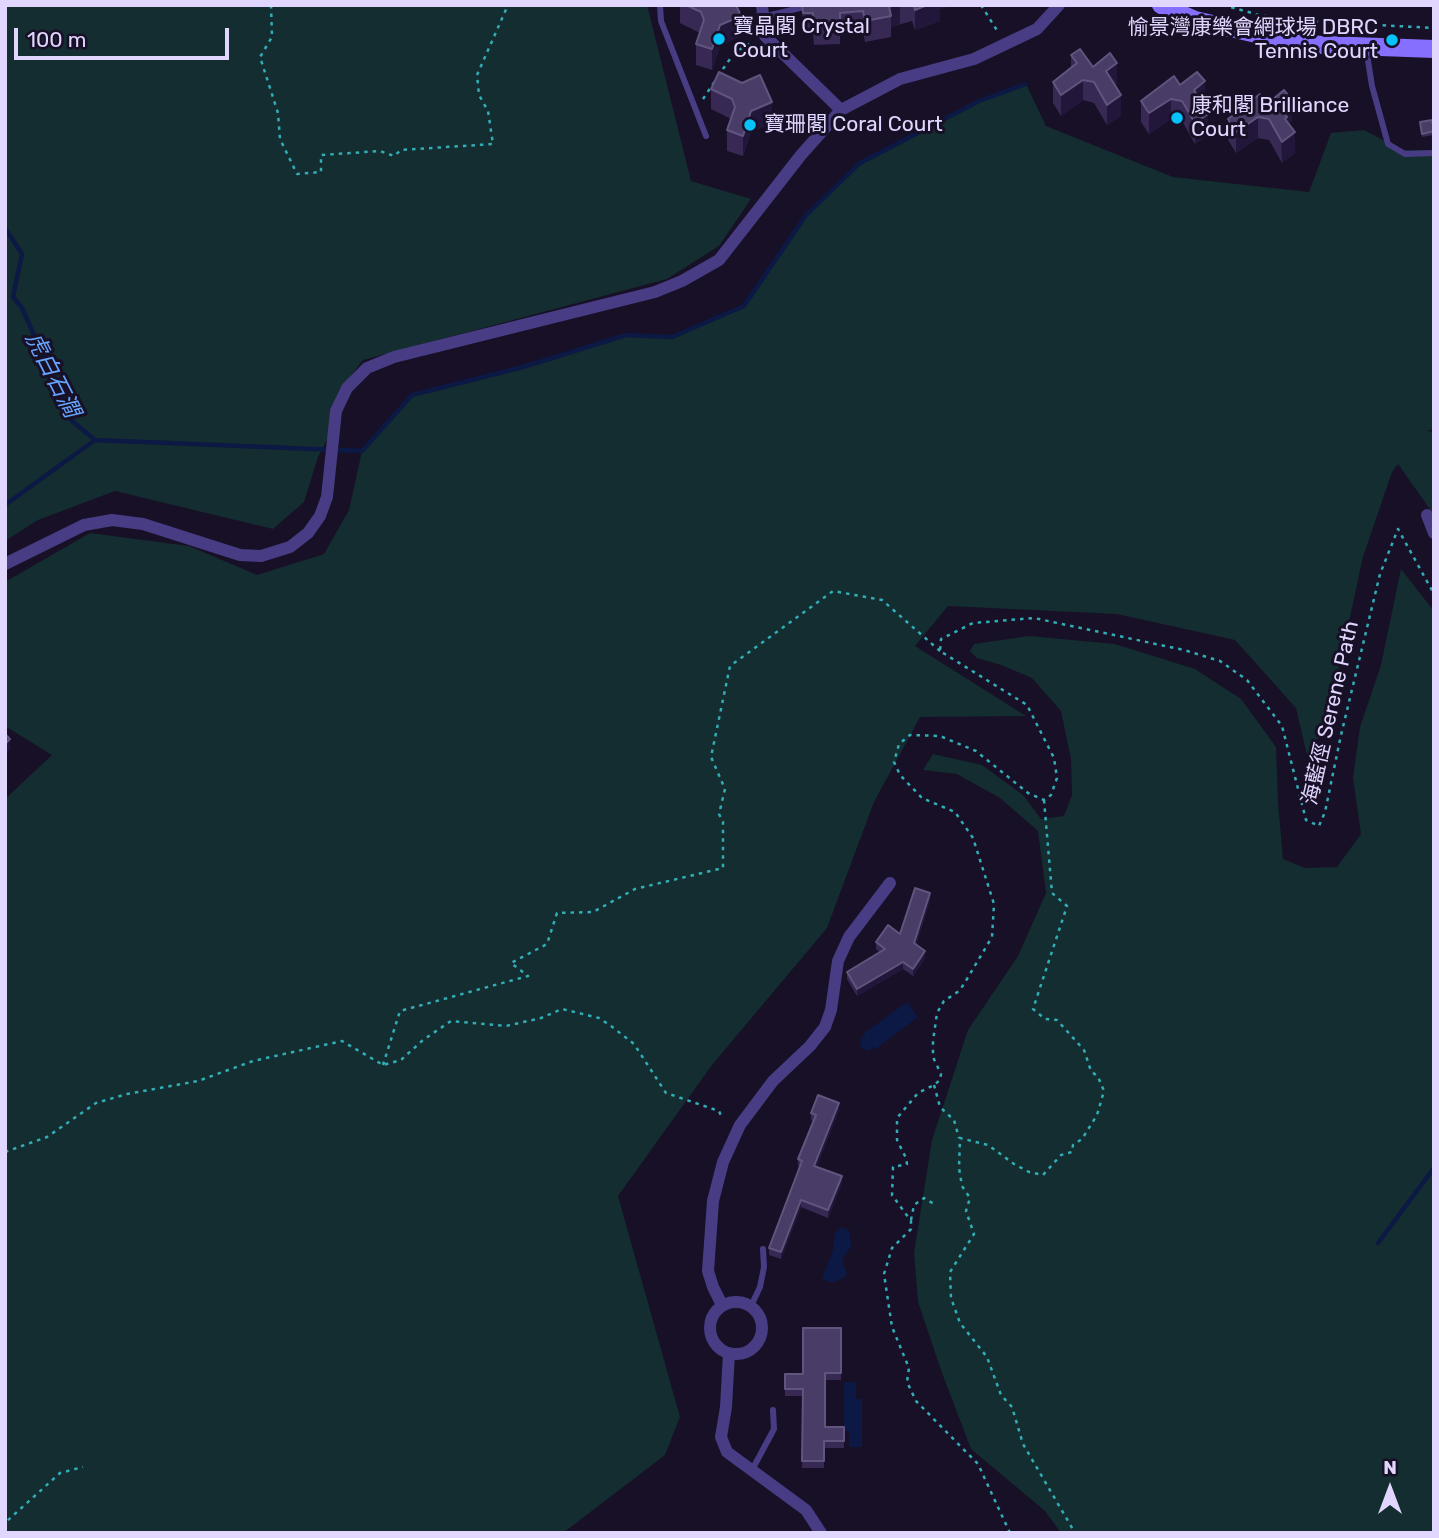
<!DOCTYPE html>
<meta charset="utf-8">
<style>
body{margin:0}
#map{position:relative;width:1439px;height:1538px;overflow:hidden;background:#171026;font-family:Rubik,sans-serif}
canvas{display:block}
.frame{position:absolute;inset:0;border:7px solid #e0d6fe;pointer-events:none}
.north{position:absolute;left:1355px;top:1454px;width:70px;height:70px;-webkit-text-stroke:5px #171026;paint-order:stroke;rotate:0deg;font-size:19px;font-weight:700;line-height:28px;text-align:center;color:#e0d6fe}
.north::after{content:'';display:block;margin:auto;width:24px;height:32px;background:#e0d6fe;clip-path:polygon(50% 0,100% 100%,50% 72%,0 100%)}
.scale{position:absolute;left:14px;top:28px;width:215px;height:32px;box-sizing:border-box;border:4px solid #e0d6fe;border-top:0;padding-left:9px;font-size:21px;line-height:24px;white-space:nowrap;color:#e0d6fe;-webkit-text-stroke:5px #171026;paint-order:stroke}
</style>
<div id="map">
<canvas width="1439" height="1538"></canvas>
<div class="frame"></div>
<div class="north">N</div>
<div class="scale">100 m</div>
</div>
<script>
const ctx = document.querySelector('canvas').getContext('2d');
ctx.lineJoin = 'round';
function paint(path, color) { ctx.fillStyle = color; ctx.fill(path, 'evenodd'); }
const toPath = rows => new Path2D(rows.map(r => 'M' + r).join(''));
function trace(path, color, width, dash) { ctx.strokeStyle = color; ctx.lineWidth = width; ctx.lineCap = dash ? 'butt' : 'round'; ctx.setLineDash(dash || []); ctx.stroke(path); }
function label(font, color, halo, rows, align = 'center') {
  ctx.font = font + ' Rubik,"Noto Sans TC",sans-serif'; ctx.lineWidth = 6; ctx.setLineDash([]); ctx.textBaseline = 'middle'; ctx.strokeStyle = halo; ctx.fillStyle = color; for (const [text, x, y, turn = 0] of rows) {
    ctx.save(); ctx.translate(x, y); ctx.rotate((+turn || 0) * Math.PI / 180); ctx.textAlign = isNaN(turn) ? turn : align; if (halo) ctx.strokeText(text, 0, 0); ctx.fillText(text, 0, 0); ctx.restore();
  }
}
const green = toPath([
 [5,5,647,5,691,181,751,199,719,246,667,279,363,360,338,392,330,434,318,457,304,502,273,529,115,491,38,520,5,541],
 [1026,84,1046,126,1173,177,1309,192,1331,133,1364,130,1402,150,1434,150,1434,429,1427,431,1434,432,1434,515,1398,464,1392,472,1363,557,1334,691,1309,764,1296,708,1235,640,1117,614,948,606,915,646,1026,716,920,717,874,802,827,928,712,1065,618,1196,680,1417,665,1455,563,1533,5,1533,5,799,52,755,5,726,5,582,90,533,189,546,257,575,324,554,349,510,362,451,412,395,523,367,626,335,672,337,744,306,806,215,860,163,979,101],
 [1401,569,1434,611,1434,1533,1061,1533,1045,1511,971,1449,942,1373,918,1302,914,1253,932,1140,968,1030,1018,956,1046,893,1038,831,1000,798,957,774,923,770,933,754,982,765,1023,795,1041,819,1064,816,1072,795,1071,759,1061,711,1032,678,1001,665,977,658,970,651,974,644,1029,636,1115,644,1195,669,1241,699,1276,747,1278,802,1283,859,1305,868,1337,867,1361,834,1353,778,1360,727,1381,665]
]);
const water = toPath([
 [907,1002,918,1017,876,1049,874,1047,868,1051,861,1048,860,1040,865,1035,864,1033],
 [842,1227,850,1231,851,1247,842,1259,847,1273,845,1277,833,1283,822,1279,833,1250,835,1233],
 [844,1382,856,1382,856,1399,862,1399,862,1447,849,1447,849,1431,844,1431]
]);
const stream = toPath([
 [5,228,22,254,13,297,22,308,72,421,95,440],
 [5,505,95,440,362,451,412,395,523,367,626,335,672,337,744,306,806,215,860,163,979,101,1026,84],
 [1378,1243,1434,1168]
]);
const path = toPath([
 [271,5,272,37,260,57,278,113,280,139,297,174,321,172,321,155,380,151,394,156,401,150,493,144,488,111,479,95,477,75,508,5],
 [981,5,998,32],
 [1223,5,1259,15,1301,21,1434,28],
 [718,76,735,52,753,42],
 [703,99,715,81],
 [1044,800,1052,893,1067,906,1033,1009,1045,1019,1057,1020,1084,1050,1091,1071,1098,1077,1104,1091,1097,1115,1082,1139,1073,1145,1072,1152,1061,1155,1043,1175,1029,1172,1014,1164,988,1145,960,1138,959,1168,962,1186,970,1198,966,1211,974,1234,950,1272,951,1298,960,1323,987,1357,1001,1395,1012,1407,1023,1444,1075,1533],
 [383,1065,400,1011,528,976,511,963,547,944,557,913,593,912,635,889,723,868,723,822,719,814,725,789,711,757,730,666,833,591,882,600,940,651],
 [934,1085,940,1107,954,1120,959,1138],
 [5,1152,47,1137,96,1103,127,1094,198,1081,253,1061,342,1041,383,1065,401,1060,423,1040,451,1021,506,1026,541,1018,562,1009,599,1018,611,1026,634,1044,666,1093,719,1111,721,1116],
 [911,1220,914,1205,924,1198,934,1204],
 [5,1528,7,1521,60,1473,83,1467],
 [1010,1533,978,1464,916,1401,907,1382,909,1368,892,1327,884,1274,892,1248,911,1229,911,1221,892,1195,893,1167,907,1164,906,1158,897,1140,897,1118,918,1093,934,1085,940,1080,941,1074,933,1057,933,1041,937,1013,944,1001,959,991,964,984,992,937,994,904,973,838,955,812,922,798,900,775,894,762,899,744,910,735,940,736,976,751,1028,793,1044,800,1051,795,1057,778,1054,758,1027,705,940,651,941,639,973,623,1034,618,1184,650,1220,661,1247,680,1282,726,1306,820,1319,826,1325,812,1341,735,1380,574,1398,529,1434,594]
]);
const lane = toPath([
 [660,5,661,21,706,136],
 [763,17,812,5],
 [1366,48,1372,86,1388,144,1405,154,1434,153],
 [751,1306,760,1287,764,1267,763,1249],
 [752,1470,774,1429,773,1410]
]);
const street = toPath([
 [762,5,765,36,841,110],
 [1427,515,1434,533],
 [5,564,84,525,112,520,143,524,240,555,261,556,290,547,308,533,320,516,327,497,336,411,347,388,367,368,394,357,655,292,682,281,719,260,801,155,841,110,900,79,974,59,1037,29,1059,5],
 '710 1328a26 26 0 1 1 52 0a26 26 0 1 1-52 0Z',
 [722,1305,713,1287,708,1271,713,1201,723,1162,740,1125,773,1081,810,1046,825,1027,831,1010,838,961,849,937,890,883],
 [729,1353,726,1407,721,1437,727,1452,806,1510,821,1533]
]);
const secondary = toPath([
 [1161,5,1195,20,1300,44,1434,49]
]);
const wall = toPath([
 [680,5,736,5,741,36,720,46,712,70,696,65,696,44,700,33,680,23],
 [802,5,946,5,946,7,940,9,940,21,915,30,912,21,891,27,891,37,865,42,863,32,851,32,840,34,840,44,814,45,813,34,803,34],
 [1071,55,1093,67,1117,84,1115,85,1121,116,1107,125,1094,103,1083,100,1061,116,1053,103,1053,82,1071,68],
 [719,72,772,123,751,132,743,156,727,151,727,130,731,119,711,109,711,89],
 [1180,85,1205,102,1202,104,1208,135,1195,144,1182,121,1171,119,1149,134,1141,122,1141,101],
 [1267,104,1292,121,1289,123,1295,153,1282,163,1269,140,1258,138,1236,153,1228,140,1228,119],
 [1420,122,1434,130,1434,135,1422,137],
 [930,900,916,945,925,958,913,976,903,969,857,996,847,979,847,972,879,952,876,949,876,942,900,934],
 [839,1110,817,1166,842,1183,828,1218,801,1207,781,1259,769,1255,769,1248,800,1167,798,1166,798,1159,813,1121,811,1120,811,1113],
 [841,1328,841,1380,825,1380,825,1427,844,1427,844,1448,824,1448,824,1468,802,1468,803,1396,785,1396,785,1374,803,1374]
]);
const shadedWall = toPath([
 [893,5,900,5,900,24,891,27,891,16,889,6],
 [927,5,946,5,946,7,940,9,940,21,915,30,915,10],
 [741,16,741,36,720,46,712,70,712,49,720,25],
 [1117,63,1117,84,1106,92,1106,71],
 [1083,80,1083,100,1061,116,1061,95],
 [1205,81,1205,102,1194,111,1194,90],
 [1121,95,1121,116,1107,125,1107,105],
 [1171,99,1171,119,1149,134,1149,113],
 [1292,100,1292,121,1287,124,1295,132,1295,153,1282,163,1280,109],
 [772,102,772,123,751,132,743,156,743,136,751,111],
 [1208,114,1208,135,1195,144,1195,123],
 [1258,117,1258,138,1236,153,1236,132],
 [10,739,10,749,5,754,5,744],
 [930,893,930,900,914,950,914,943],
 [925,951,925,958,913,976,913,969],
 [903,962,903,969,857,996,857,989],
 [839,1103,839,1110,814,1173,814,1166],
 [842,1176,842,1183,828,1218,828,1210],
 [801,1200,801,1207,781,1259,781,1252]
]);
const building = toPath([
 [686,5,736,5,741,16,720,25,712,49,696,44,704,20,701,12,686,5],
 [802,5,893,5,889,6,891,16,865,21,863,11,851,12,840,13,840,24,814,24,813,13,803,13,802,5],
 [914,5,927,5,915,10,914,5],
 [1080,49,1093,67,1110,53,1117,63,1106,71,1121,95,1107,105,1094,82,1083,80,1061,95,1053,82,1077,63,1071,55,1080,49],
 [719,72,742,83,760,75,772,102,751,111,743,136,727,130,735,107,732,99,711,89,719,72],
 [1197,72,1205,81,1194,90,1208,114,1195,123,1182,101,1171,99,1149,113,1141,101,1174,76,1180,85,1197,72],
 [1284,90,1292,100,1280,109,1287,117,1285,119,1295,132,1282,142,1269,119,1258,117,1236,132,1228,119,1260,94,1267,104,1284,90],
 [1432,120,1434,131,1422,134,1420,122,1432,120],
 [5,734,10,739,5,744,5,734],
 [915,888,930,893,914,943,925,951,913,969,903,962,857,989,847,972,885,949,876,942,888,925,900,934,915,888],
 [818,1095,839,1103,814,1166,842,1176,828,1210,801,1200,781,1252,769,1248,802,1161,798,1159,816,1115,811,1113,818,1095],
 [803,1328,841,1328,841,1373,825,1373,825,1427,844,1427,844,1441,824,1441,824,1461,802,1461,803,1389,785,1389,785,1374,803,1374,803,1328]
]);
const markers = [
 [719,39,7,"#06c2fa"],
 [1392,40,7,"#06c2fa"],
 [1177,118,7,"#06c2fa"],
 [750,125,7,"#06c2fa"]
];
const poiNames = [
 ["寶晶閣 Crystal",733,27],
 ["Court",733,51],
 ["愉景灣康樂會網球場 DBRC",1378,28,"right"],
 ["Tennis Court",1378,52,"right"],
 ["康和閣 Brilliance",1191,106],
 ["Court",1191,130],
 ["寶珊閣 Coral Court",764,125]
];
const streetNames = [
 ["海藍徑 Serene Path",1331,713,-77]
];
const waterNames = [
 ["虎白石澗",52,375,63]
];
paint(green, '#132d30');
paint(water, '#0b1944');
trace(stream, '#0b1944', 4.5);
trace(path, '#32adb6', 2.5, [3.5, 5]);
trace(lane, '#483c84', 6);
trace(street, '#483c84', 12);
trace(secondary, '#856ffc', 18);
paint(wall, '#372954');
paint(shadedWall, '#22173a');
paint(building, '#493c66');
trace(building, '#61547e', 2);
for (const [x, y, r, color] of markers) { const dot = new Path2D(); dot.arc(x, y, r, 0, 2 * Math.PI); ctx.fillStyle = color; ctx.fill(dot); trace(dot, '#171026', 2.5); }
label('21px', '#e0d6fe', '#171026', poiNames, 'left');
label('21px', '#e0d6fe', '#171026', streetNames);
label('italic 23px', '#66a3fc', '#171026', waterNames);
</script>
